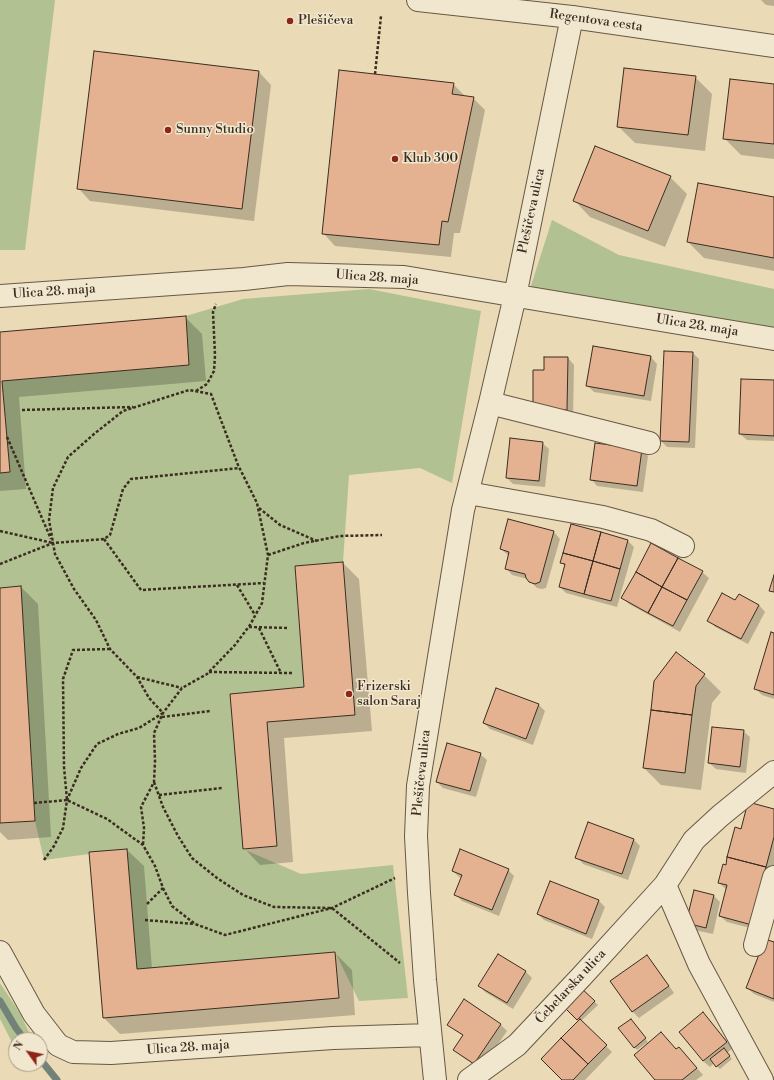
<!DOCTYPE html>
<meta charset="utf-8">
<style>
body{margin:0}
#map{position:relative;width:774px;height:1080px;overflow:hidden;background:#eadab5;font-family:"Libre Bodoni",serif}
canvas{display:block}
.north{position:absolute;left:8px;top:1032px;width:40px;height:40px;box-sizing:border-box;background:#f1e7cf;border:1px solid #a89d89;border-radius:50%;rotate:303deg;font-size:11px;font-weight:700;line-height:16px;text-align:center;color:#3b2d21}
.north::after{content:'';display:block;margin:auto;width:14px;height:18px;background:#8f2418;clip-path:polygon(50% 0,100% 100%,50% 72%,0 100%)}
</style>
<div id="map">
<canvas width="774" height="1080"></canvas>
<div class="north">N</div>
</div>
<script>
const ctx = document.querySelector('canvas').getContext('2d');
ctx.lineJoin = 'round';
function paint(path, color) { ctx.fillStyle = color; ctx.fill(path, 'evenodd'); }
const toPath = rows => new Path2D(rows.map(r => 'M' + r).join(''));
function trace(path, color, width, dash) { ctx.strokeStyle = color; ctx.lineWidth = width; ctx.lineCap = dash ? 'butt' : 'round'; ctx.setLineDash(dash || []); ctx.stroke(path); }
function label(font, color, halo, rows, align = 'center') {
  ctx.font = font + ' "Libre Bodoni",serif'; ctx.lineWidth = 3; ctx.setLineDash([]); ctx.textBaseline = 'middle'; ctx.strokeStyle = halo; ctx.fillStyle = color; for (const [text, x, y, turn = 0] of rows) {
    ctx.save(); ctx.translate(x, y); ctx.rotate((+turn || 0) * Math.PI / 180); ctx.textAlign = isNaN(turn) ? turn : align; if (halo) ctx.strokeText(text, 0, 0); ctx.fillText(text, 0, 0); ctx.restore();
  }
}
const green = toPath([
 [0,0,55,0,25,250,0,250],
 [552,220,619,255,774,289,774,333,529,292],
 [369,289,481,311,452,483,420,468,349,475,343,562,295,566,304,687,230,694,243,849,301,874,393,865,408,998,359,1001,335,952,137,969,127,849,44,860,35,821,21,587,0,588,0,473,10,472,2,381,189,365,186,316,243,299],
 [0,983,19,1012,33,1040,16,1040,16,1050,0,1019]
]);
const shadow = toPath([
 [761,0,774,0,774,6,766,5],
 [95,52,259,72,271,85,254,221,90,201,78,188],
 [695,77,712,94,705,151,635,143,618,126],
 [453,84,465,96,473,98,485,110,460,233,454,233,451,257,335,246,323,233],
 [774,85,774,159,741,155,724,138],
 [670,177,687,194,665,247,590,217,574,200],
 [774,198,774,271,704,258,688,242],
 [185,317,202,334,206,381,19,397,26,489,0,491,0,333],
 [594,348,651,357,657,364,651,401,594,392,587,385],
 [693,353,699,359,695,448,667,447,661,441],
 [568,358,574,365,573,416,540,415],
 [774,381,774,441,747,440,740,434],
 [542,443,549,449,545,487,513,484,507,478],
 [642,450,648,456,643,492,597,486,591,479],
 [509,520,554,532,560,539,546,588,542,589,537,588,528,579,512,575,506,568,509,556,501,549],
 [571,525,628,541,634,547,617,607,566,593,560,587,566,567,561,562],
 [343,563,359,579,372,731,284,738,293,862,260,865,244,848,231,695,306,688],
 [702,572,709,578,680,632,629,604,623,598],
 [21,587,38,604,51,837,8,840,0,832,0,589],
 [736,602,759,605,765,612,748,644,715,627,709,620],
 [774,634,774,699,762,695,756,689],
 [676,654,704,675,721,692,712,703,701,790,661,785,644,768],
 [539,705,545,711,533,745,490,729,484,723],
 [743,731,750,737,746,773,716,769,709,763],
 [480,754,487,760,476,797,443,788,437,782],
 [774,810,774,867,758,930,727,922,720,916,727,890,719,883,742,830],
 [589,824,634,840,640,846,628,880,583,864,577,857],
 [127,850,144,866,152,969,335,953,352,970,355,1015,120,1034,104,1018],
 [508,870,514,876,499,916,462,901,456,895,462,878,459,877,453,871],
 [714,896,720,902,713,934,694,930,688,923],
 [599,901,605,907,592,939,544,920,538,914],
 [774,943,774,1002,754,994,747,988],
 [498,955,526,972,532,978,513,1009,485,992,479,985],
 [647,957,653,963,674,993,639,1018,633,1012,612,981],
 [581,989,598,1005,581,1021,612,1052,585,1080,563,1080,580,1021,565,1006],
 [703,1013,733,1048,727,1053,732,1059,720,1069,714,1063,710,1067,703,1061],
 [633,1023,648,1042,637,1050,634,1047],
 [449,1024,501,1025,507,1031,481,1069,461,1056,455,1050,464,1037],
 [661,1033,677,1050,679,1048,685,1054,703,1075,696,1080,657,1080]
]);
const stream = toPath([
 [0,1001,16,1028,25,1040],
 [40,1059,57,1080]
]);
const building = toPath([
 [94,51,259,71,242,209,77,189,94,51],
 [624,68,696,76,688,135,617,127,624,68],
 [339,70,454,83,452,94,474,97,448,222,442,221,439,245,322,234,339,70],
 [730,79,774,84,774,144,723,139,730,79],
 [595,146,671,176,648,231,573,201,595,146],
 [698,183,774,197,774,258,687,242,698,183],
 [186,316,189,365,2,381,10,472,0,473,0,332,186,316],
 [593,346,651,356,644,396,586,386,593,346],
 [664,351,693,352,689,442,660,441,664,351],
 [544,357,568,357,567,410,533,409,533,370,544,370,544,357],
 [741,379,774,380,774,436,739,434,741,379],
 [510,438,543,442,539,481,506,478,510,438],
 [595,443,642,449,637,486,590,480,595,443],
 [508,519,554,531,540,582,535,584,529,582,526,578,525,574,505,569,509,552,500,549,508,519],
 [571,524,601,532,593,561,563,553,571,524],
 [601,532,628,540,620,569,593,561,601,532],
 [651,543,678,558,662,587,636,572,651,543],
 [563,553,593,561,584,594,559,587,565,564,560,563,563,553],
 [678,558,703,571,687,600,662,587,678,558],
 [593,561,620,569,611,601,584,594,593,561],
 [343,562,355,715,267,722,277,846,243,849,230,694,304,687,295,566,343,562],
 [636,572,662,587,648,613,621,598,636,572],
 [774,575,774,592,769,591,774,575],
 [21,586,35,821,0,823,0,588,21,586],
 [662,587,687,600,673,626,648,613,662,587],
 [722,593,735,600,739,594,759,605,741,639,707,621,722,593],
 [771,632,774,633,774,695,754,689,771,632],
 [676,652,705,674,696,686,692,715,651,710,654,681,676,652],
 [496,688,539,704,526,739,483,723,496,688],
 [651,710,692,715,685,773,643,768,651,710],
 [712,727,744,730,740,767,708,763,712,727],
 [447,743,481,753,470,791,436,782,447,743],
 [748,802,774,809,774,837,766,867,727,857,735,827,741,829,748,802],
 [588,822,634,839,622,874,575,858,588,822],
 [127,849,137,969,335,952,339,998,103,1018,89,852,127,849],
 [460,849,509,869,492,910,454,895,462,875,452,871,460,849],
 [727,857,766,867,752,925,719,916,727,885,718,883,723,864,726,865,727,857],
 [550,881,599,900,586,934,537,914,550,881],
 [694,890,714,895,706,928,686,923,694,890],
 [765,939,774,942,774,999,746,988,765,939],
 [498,954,526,971,507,1003,478,986,498,954],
 [647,955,669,986,632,1012,610,981,647,955],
 [581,988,595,1001,577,1020,563,1006,581,988],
 [464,999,501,1024,474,1064,453,1050,463,1035,447,1025,464,999],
 [703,1012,727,1042,703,1061,679,1032,703,1012],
 [580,1019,607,1045,588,1064,561,1038,580,1019],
 [631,1019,646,1038,634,1048,618,1028,631,1019],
 [661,1032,676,1049,679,1047,697,1068,682,1080,655,1080,634,1055,661,1032],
 [561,1038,588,1064,573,1080,562,1080,541,1059,561,1038],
 [724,1048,730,1056,716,1067,710,1059,724,1048]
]);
const path = toPath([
 [375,74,381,16],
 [196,391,207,384,214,371,215,355,213,312,216,304],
 [22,410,133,407],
 [7,437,51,539],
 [259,508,280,525,317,541],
 [0,531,53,543],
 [104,539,141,590,264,583],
 [268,555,304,543,340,536,382,535],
 [0,564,53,543,104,539,110,535,123,489,131,479,239,468],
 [237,585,255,615],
 [249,627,289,628],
 [259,628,281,673],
 [110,649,73,650,63,679,64,767,67,800,107,819,143,845,155,866,163,888,172,906,195,924,225,935,332,908,395,878],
 [209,672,292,673],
 [137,677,182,688],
 [162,717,210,711],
 [154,782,163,807,178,836,192,858,217,878,243,895,274,907,332,908,400,963],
 [159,795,222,788],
 [34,803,67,800],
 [44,860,54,846,63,828,67,800,81,768,97,744,118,734,139,728,163,713,149,698,137,677,110,649,96,620,74,589,55,554,49,520,53,488,68,457,94,434,123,411,189,390,211,394,238,465,257,503,268,555,262,603,250,625,235,645,207,674,182,688,163,713,154,733,155,761,154,782,141,807,144,828,143,845],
 [147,904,163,888],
 [145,920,195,924]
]);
const minor = toPath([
 [0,296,244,279,288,274,404,277,774,339],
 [490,403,649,443],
 [468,493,603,517,651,530,683,546],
 [665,885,699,964,762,1080],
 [755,945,774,877],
 [0,952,34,1014,58,1045,73,1052,111,1053,333,1038,430,1035],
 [435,1080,425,980,419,893,416,836,418,786,463,510,490,403,515,296,572,17],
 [469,1080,517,1045,582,976,665,885,694,840,720,816,774,772]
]);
const tertiary = toPath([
 [418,0,572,17,774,46]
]);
const markers = [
 [290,21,4,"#8f2418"],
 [168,130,4,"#8f2418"],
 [395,159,4,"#8f2418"],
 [349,694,4,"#8f2418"]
];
const poiNames = [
 ["Plešičeva",298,21],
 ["Sunny Studio",176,130],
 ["Klub 300",403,159],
 ["Frizerski",357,687],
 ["salon Saraj",357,702]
];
const streetNames = [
 ["Regentova cesta",596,21,8],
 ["Plešičeva ulica",532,211,-78],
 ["Ulica 28. maja",377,278,4],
 ["Ulica 28. maja",54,292,-4],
 ["Ulica 28. maja",697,326,9],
 ["Plešičeva ulica",422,773,-84],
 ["Čebelarska ulica",571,987,-47],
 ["Ulica 28. maja",188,1048,-4]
];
paint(green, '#b2c191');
paint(shadow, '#0003');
trace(stream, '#738278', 7);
paint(building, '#e5b291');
trace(building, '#3b2d21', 1);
trace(minor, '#675846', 24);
trace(tertiary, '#675846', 24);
trace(path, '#3b2d21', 2.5, [3, 2]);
trace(minor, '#f1e7cf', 22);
trace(tertiary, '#f1e7cf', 22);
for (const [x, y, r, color] of markers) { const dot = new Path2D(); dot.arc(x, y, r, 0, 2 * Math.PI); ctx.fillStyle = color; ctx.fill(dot); trace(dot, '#f1e7cf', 1.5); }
label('13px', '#3b2d21', '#f1e7cf', poiNames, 'left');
label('13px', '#3b2d21', '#f1e7cf', streetNames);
</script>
